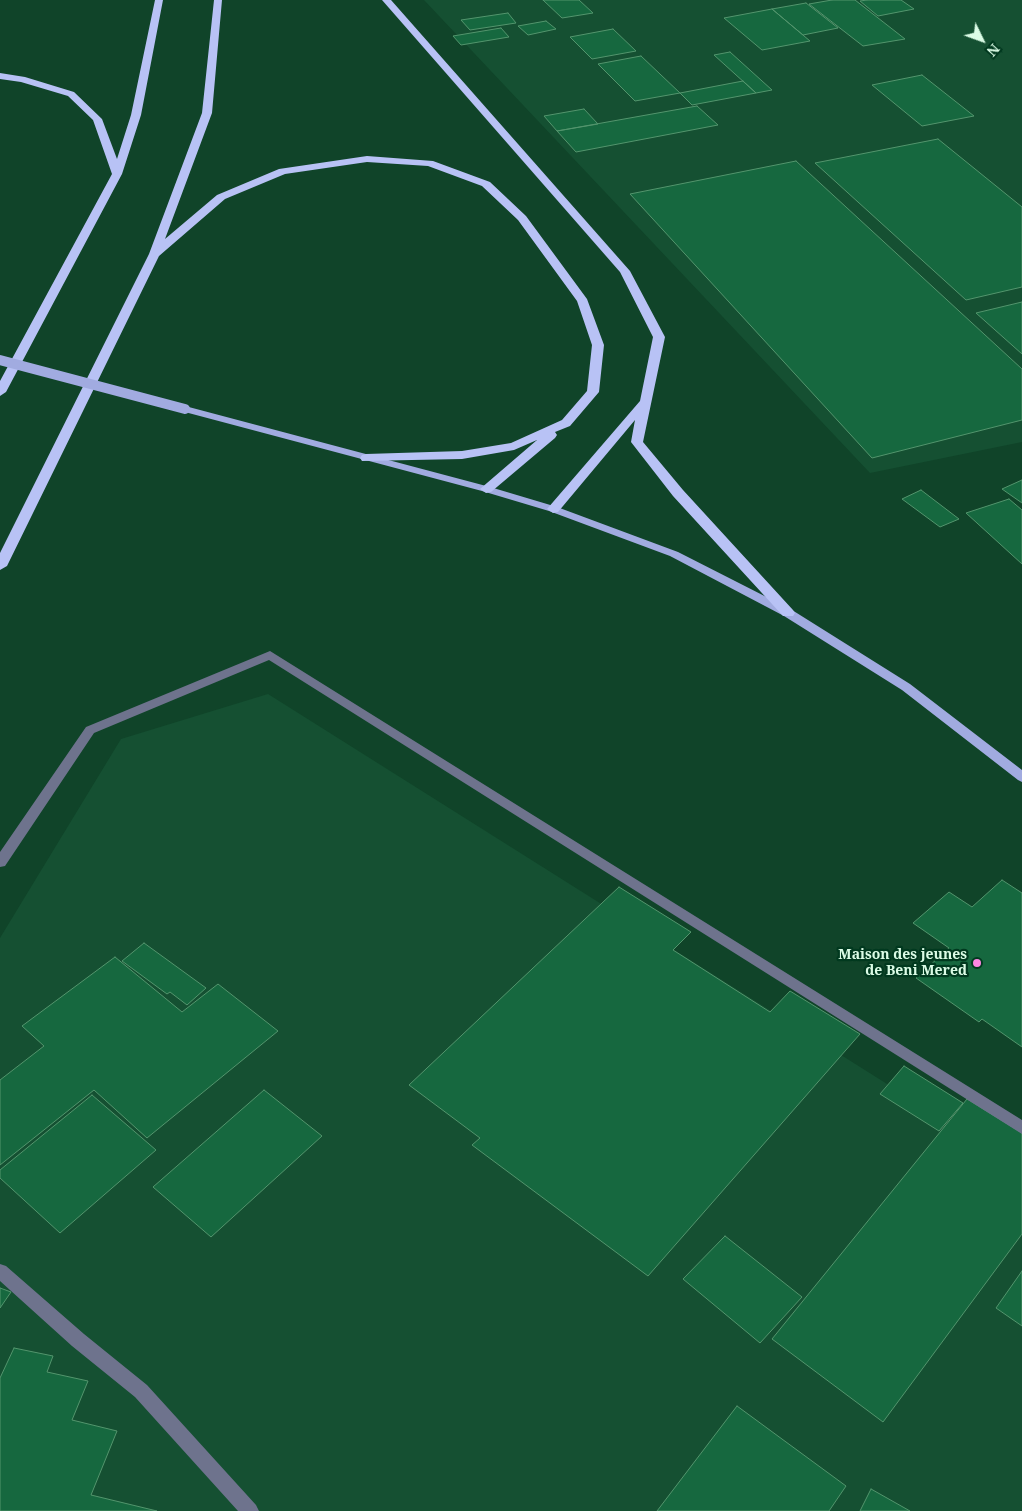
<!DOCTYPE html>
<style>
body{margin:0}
#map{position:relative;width:1022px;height:1511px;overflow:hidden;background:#104429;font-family:"Noto Serif",serif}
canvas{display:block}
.north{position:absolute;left:957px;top:15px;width:50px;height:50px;-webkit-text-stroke:4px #01391f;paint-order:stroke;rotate:132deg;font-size:14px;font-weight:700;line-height:20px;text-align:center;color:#dbfce6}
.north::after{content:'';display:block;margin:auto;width:18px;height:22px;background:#dbfce6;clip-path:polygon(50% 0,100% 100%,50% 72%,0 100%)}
</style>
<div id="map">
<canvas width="1022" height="1511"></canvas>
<div class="north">N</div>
</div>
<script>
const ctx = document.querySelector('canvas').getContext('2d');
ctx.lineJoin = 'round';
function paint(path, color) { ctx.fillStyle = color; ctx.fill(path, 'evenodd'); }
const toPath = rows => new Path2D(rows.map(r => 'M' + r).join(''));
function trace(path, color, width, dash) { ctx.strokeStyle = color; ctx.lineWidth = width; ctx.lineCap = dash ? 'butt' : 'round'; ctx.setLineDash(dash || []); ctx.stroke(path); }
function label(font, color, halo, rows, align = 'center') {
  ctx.font = font + ' "Noto Serif",serif'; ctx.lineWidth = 4.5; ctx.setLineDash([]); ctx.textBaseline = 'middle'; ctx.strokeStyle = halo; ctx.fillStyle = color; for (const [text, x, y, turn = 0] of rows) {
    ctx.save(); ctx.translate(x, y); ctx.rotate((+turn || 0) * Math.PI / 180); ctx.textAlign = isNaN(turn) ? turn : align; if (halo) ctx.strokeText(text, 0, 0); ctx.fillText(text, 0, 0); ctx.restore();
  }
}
const built = toPath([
 [424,0,1022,0,1022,442,870,473],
 [268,694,1022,1169,1022,1511,0,1511,0,938,121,739]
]);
const building = toPath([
 [543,0,579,0,593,13,562,18,543,0],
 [832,0,855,0,905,39,863,46,809,4,832,0],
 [867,0,901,0,914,9,878,16,860,1,867,0],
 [806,3,838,28,803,35,772,9,806,3],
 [772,9,810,41,762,50,724,18,772,9],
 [508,13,516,23,470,30,461,20,508,13],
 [546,21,556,29,528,35,518,26,546,21],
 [501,28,509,37,461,45,453,36,501,28],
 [613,29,636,51,592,59,570,37,613,29],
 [730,52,772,90,756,93,714,55,730,52],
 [641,56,680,93,635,101,598,64,641,56],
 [922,75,974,116,922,126,872,85,922,75],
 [743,81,756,93,692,105,680,93,743,81],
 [697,106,718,125,576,152,557,131,697,106],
 [584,109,598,124,557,131,544,116,584,109],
 [938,139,1022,207,1022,287,966,300,815,163,938,139],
 [796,161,1022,369,1022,420,872,458,630,194,796,161],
 [1022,302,1022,354,976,313,1022,302],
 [1022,480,1022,503,1002,489,1022,480],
 [921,490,959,519,940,527,902,499,921,490],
 [1009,499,1022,510,1022,564,966,513,1009,499],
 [1002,880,1022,893,1022,1047,982,1019,979,1022,916,978,949,948,913,923,949,892,972,907,1002,880],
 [619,887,691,932,673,950,770,1012,790,991,860,1034,648,1276,472,1145,480,1138,409,1085,619,887],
 [144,943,206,988,187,1005,170,992,167,994,122,961,144,943],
 [115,957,182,1012,218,984,278,1031,147,1138,94,1090,0,1165,0,1080,44,1046,22,1026,115,957],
 [904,1066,963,1103,939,1131,880,1094,904,1066],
 [264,1090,322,1136,211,1237,153,1187,264,1090],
 [92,1095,156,1150,60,1233,0,1178,0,1170,92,1095],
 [967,1099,1022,1133,1022,1234,883,1422,772,1339,967,1099],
 [725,1236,802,1297,760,1343,683,1279,725,1236],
 [1022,1271,1022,1326,996,1308,1022,1271],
 [0,1288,11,1292,0,1308,0,1288],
 [14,1348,53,1356,47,1372,88,1381,72,1420,117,1431,91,1495,157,1511,0,1511,0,1378,14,1348],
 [737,1406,846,1486,829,1511,657,1511,737,1406],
 [871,1489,910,1511,860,1511,871,1489]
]);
const minor = toPath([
 [270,651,1022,1120,1022,1134,269,660,94,733,5,866,0,867,0,852,86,727,270,651],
 [0,1264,6,1266,84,1334,147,1385,256,1505,259,1511,238,1511,135,1397,72,1346,0,1281,0,1264]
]);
const major = toPath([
 [185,406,490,487,557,507,678,552,792,610,910,684,1022,770,1022,782,1018,780,902,690,784,616,670,556,549,511,482,491,181,411,180,409,185,406]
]);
const highway = toPath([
 [155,0,163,0,141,115,122,174,6,392,0,396,0,381,112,174,93,120,68,96,21,82,0,79,0,73,25,77,74,92,102,119,117,159,131,115,155,0],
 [214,0,222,0,212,113,165,239,217,195,279,169,367,156,433,161,490,182,526,216,587,299,604,345,599,392,570,426,555,432,557,435,555,438,491,492,486,493,480,489,537,440,514,450,462,459,362,461,360,458,362,455,366,454,462,451,511,443,562,420,587,391,592,345,577,301,518,220,482,186,428,166,367,162,285,174,225,199,159,256,7,566,0,570,0,553,149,254,202,113,214,0],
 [382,0,391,0,630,271,665,337,643,442,683,490,793,610,795,613,793,616,783,616,673,496,631,442,635,420,558,512,553,513,547,509,640,401,653,337,620,272,382,0]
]);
const majorBridge = toPath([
 [0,360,185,409]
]);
const markers = [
 [977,963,5,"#fd86e3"]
];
const poiNames = [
 ["Maison des jeunes",967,955],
 ["de Beni Mered",967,971]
];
paint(built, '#155032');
paint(building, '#16683f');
trace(building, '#53956d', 1);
paint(minor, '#6e738d');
paint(major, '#a1abe0');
paint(highway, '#b8c2f5');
trace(majorBridge, '#a1abe0', 10);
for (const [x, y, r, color] of markers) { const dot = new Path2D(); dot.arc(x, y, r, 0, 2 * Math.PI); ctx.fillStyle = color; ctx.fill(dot); trace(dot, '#01391f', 2); }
label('bold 14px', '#dbfce6', '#01391f', poiNames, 'right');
</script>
